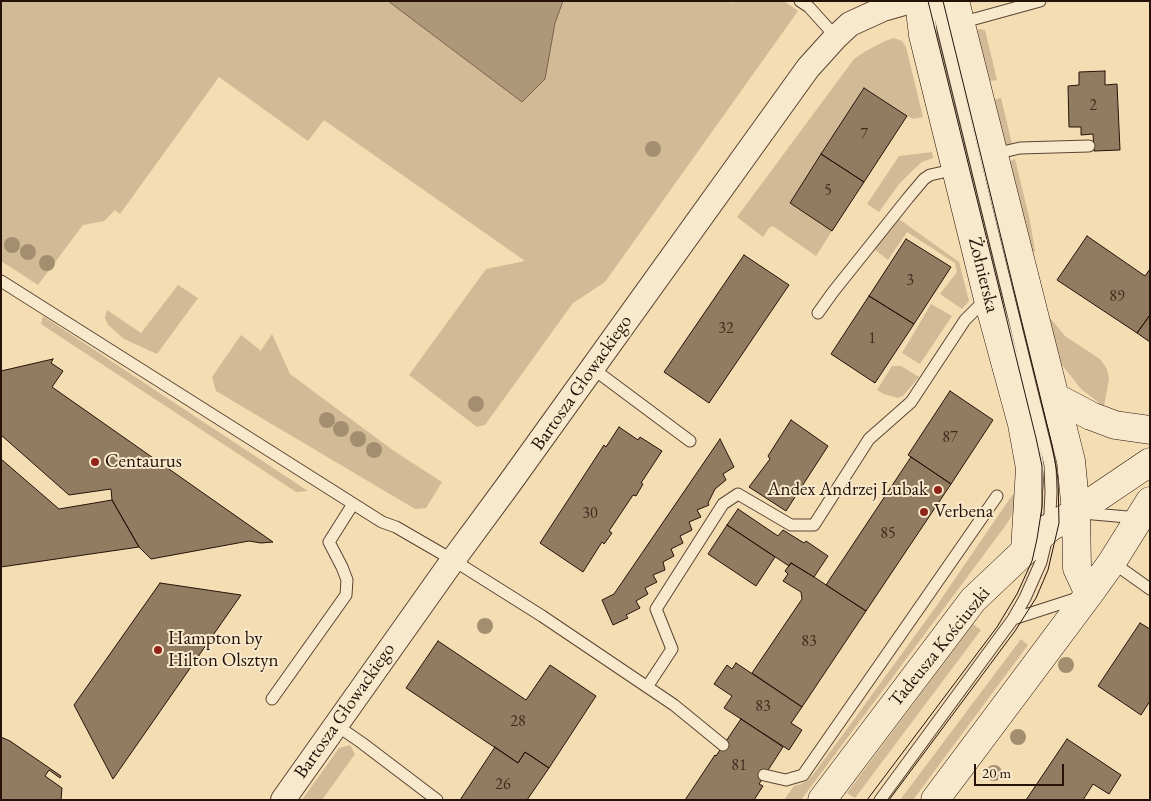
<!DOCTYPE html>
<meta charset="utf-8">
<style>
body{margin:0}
#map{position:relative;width:1151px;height:801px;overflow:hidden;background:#f4ddb2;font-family:"EB Garamond",serif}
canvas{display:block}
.frame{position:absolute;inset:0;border:2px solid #261209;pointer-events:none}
.scale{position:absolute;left:974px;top:764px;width:90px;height:22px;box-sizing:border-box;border:2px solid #261209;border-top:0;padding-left:6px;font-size:15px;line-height:18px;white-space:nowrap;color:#261209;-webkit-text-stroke:4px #f8e9cd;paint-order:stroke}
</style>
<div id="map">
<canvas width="1151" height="801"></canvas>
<div class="frame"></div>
<div class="scale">20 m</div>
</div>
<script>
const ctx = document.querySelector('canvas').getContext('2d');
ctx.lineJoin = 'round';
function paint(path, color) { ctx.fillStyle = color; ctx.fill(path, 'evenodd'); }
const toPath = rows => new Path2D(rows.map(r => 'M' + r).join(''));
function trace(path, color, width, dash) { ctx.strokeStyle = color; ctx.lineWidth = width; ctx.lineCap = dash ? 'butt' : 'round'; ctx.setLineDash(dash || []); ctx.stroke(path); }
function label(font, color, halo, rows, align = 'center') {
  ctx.font = font + ' "EB Garamond",serif'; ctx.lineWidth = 4; ctx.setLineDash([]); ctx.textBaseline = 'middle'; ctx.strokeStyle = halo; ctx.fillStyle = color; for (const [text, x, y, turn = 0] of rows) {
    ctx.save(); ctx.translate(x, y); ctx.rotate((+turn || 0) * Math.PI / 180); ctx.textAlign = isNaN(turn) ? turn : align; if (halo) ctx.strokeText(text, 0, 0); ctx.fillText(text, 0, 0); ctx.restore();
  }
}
const green = toPath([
 [1,1,388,1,522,102,545,79,555,23,563,1,729,1,732,3,734,1,784,1,798,11,605,282,573,303,485,425,477,427,409,375,486,269,525,261,324,120,308,141,219,77,120,214,115,210,104,221,83,225,38,285,1,261],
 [978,29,985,30,997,80,991,81,984,76,974,32],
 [894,38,902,41,906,47,923,117,913,119,907,116,864,89,790,203,832,231,816,256,773,226,769,228,763,237,737,217,854,59,866,51,885,41],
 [1001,98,1012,144,1009,146,1001,144,993,100],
 [932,152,933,158,922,162,912,171,899,184,879,212,867,204,899,156],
 [1015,159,1030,221,1035,251,1028,258,1007,169,1010,161],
 [899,219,959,262,969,301,962,309,940,294,957,272,955,263,907,232,888,260,874,249],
 [178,285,198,298,157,354,124,339,108,325,105,318,107,310,141,333],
 [931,304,952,316,920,364,902,353],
 [43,316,308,491,296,492,41,324],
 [1050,318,1065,336,1100,359,1107,369,1109,379,1104,406,1102,405,1081,389,1058,360,1044,321],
 [272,334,290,374,394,451,442,482,426,508,415,509,216,391,212,377,241,335,260,350,259,353],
 [892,366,901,366,919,377,903,396,898,398,884,394,877,390],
 [1013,494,1018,498,1017,502,1010,519,1003,529,801,800,784,800,794,786,801,784,808,780,815,772,850,725,935,608],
 [973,624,981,630,855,798,847,793],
 [1021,639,1028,645,913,800,900,800],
 [350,745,355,754,322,800,302,800,339,748]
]);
const water = toPath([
 [388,1,563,1,555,23,545,79,522,102,388,1]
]);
const building = toPath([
 [1105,71,1105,85,1117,84,1120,150,1094,151,1093,134,1081,135,1081,127,1069,127,1068,86,1079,85,1079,72,1105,71],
 [864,88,907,116,864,182,821,154,864,88],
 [821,154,864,182,832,231,790,203,821,154],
 [1087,236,1145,276,1150,269,1150,315,1137,333,1057,280,1087,236],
 [906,239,951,267,914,324,869,296,906,239],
 [744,255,789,285,709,403,664,372,744,255],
 [869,296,914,324,875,383,831,354,869,296],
 [1150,315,1150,342,1137,333,1150,315],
 [53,359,51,363,63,371,52,387,273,542,261,543,249,541,151,559,139,547,112,500,111,489,69,495,1,435,1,371,53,359],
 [950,391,993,420,951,484,908,455,950,391],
 [791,420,828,446,786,511,749,487,770,459,768,456,791,420],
 [619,427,638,440,640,437,662,451,641,483,643,484,636,496,633,495,609,531,612,533,604,544,602,542,583,572,540,543,604,445,606,447,619,427],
 [720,439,734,467,723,474,726,480,715,489,708,503,709,505,697,510,701,517,689,522,692,530,680,536,683,543,671,549,674,556,663,562,665,570,653,575,657,582,645,588,648,594,636,601,640,608,626,615,628,618,613,625,602,600,614,594,720,439],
 [911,457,951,484,866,611,826,585,911,457],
 [1,459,59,509,112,500,139,547,1,567,1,459],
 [738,509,778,536,783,530,804,543,806,541,828,556,814,577,791,563,789,566,727,525,738,509],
 [727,525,775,557,756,586,708,554,727,525],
 [791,563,814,577,866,611,802,707,752,673,802,599,801,592,783,581,788,574,785,571,791,563],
 [160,583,241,595,113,779,74,705,160,583],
 [1140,623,1150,629,1150,701,1141,715,1098,686,1140,623],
 [438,641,526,700,550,665,596,696,549,768,525,752,518,763,406,688,438,641],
 [736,663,802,707,791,723,802,730,789,750,724,708,732,696,714,684,727,665,732,669,736,663],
 [741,719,783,747,759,784,763,786,754,800,685,800,715,755,716,756,741,719],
 [1,737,10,741,61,776,60,778,49,770,45,776,62,788,61,800,1,800,1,737],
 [1067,739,1121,775,1109,794,1093,784,1083,800,1026,800,1067,739],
 [495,747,518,763,525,752,549,768,527,800,460,800,495,747]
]);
const lane = toPath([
 [800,1,809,7,836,37],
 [960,23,1040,1],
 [994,154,1020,148,1089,146],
 [1,281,382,522,396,527,453,560,542,616,674,705,723,745],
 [818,313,833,292,908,198,924,179,930,175,957,169],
 [592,368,690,441],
 [1082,513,1139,518],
 [1112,562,1150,589],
 [1013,619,1081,597],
 [647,687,672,649,656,609,723,504,738,494,791,525,814,525,869,439,911,402,965,320,978,307,989,303],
 [272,699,346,595,347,580,342,567,329,542,353,504],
 [336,725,362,743,437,800],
 [764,775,786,780,803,775,997,496],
 [880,800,1013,619,1025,598,1041,562,1049,528,1050,513,1051,492,1050,465,936,1]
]);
const street = toPath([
 [283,800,453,560,509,484,808,68,836,37,850,24,883,9,911,1]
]);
const secondary = toPath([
 [919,1,923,35,989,303,1022,424,1030,468,1025,551],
 [955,1,1071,461,1076,512,1077,568,1089,594],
 [1055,397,1091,416,1115,425,1150,430],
 [822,800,973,600,1049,528,1076,512,1150,462],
 [935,800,1089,594,1112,562,1150,501]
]);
const tram = toPath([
 [867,800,997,627,1017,594,1032,561,1037,539,1042,507,1042,466,1036,438,928,1],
 [889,800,1015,631,1036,598,1048,570,1059,523,1058,479,1052,445,943,1]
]);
const trees = [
 [653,149],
 [12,245],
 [28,252],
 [47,263],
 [476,404],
 [327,420],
 [341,429],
 [358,439],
 [374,450],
 [485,626],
 [1066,665],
 [1018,737],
 [994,773]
];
const markers = [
 [95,462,5,"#8f2418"],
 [938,490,5,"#8f2418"],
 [924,512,5,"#8f2418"],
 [158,650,5,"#8f2418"]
];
const numberNames = [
 ["2",1093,106],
 ["7",864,135],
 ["5",828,191],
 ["3",910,281],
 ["89",1117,297],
 ["32",726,329],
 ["1",872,339],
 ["87",950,438],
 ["30",590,514],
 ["85",888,534],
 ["83",809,642],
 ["83",763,707],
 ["28",518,722],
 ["81",739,766],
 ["26",503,785]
];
const streetNames = [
 ["Żołnierska",983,275,76],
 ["Bartosza Głowackiego",582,383,-55],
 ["Tadeusza Kościuszki",940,647,-51],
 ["Bartosza Głowackiego",345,711,-55]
];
const poiNames = [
 ["Centaurus",105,462],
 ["Andex Andrzej Lubak",928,490,"right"],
 ["Verbena",934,512],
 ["Hampton by",168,639],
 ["Hilton Olsztyn",168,661]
];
paint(green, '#d1ba95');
paint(water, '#ae9879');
trace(water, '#78624c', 1);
paint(building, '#917c61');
trace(building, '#261209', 1);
trace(lane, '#5a4533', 13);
trace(street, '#5a4533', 26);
trace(secondary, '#261209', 29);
trace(lane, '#f8e9cd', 11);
trace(street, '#f8e9cd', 24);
trace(secondary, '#f8e9cd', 28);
trace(tram, '#261209', 1);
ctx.fillStyle = '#a48e70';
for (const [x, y] of trees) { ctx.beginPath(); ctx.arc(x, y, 8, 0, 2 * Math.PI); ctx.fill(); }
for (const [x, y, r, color] of markers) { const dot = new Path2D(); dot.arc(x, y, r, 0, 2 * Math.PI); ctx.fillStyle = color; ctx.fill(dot); trace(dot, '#f8e9cd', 2); }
label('16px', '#412c1f', null, numberNames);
label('19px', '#261209', '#f8e9cd', streetNames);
label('19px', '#261209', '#f8e9cd', poiNames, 'left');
</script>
